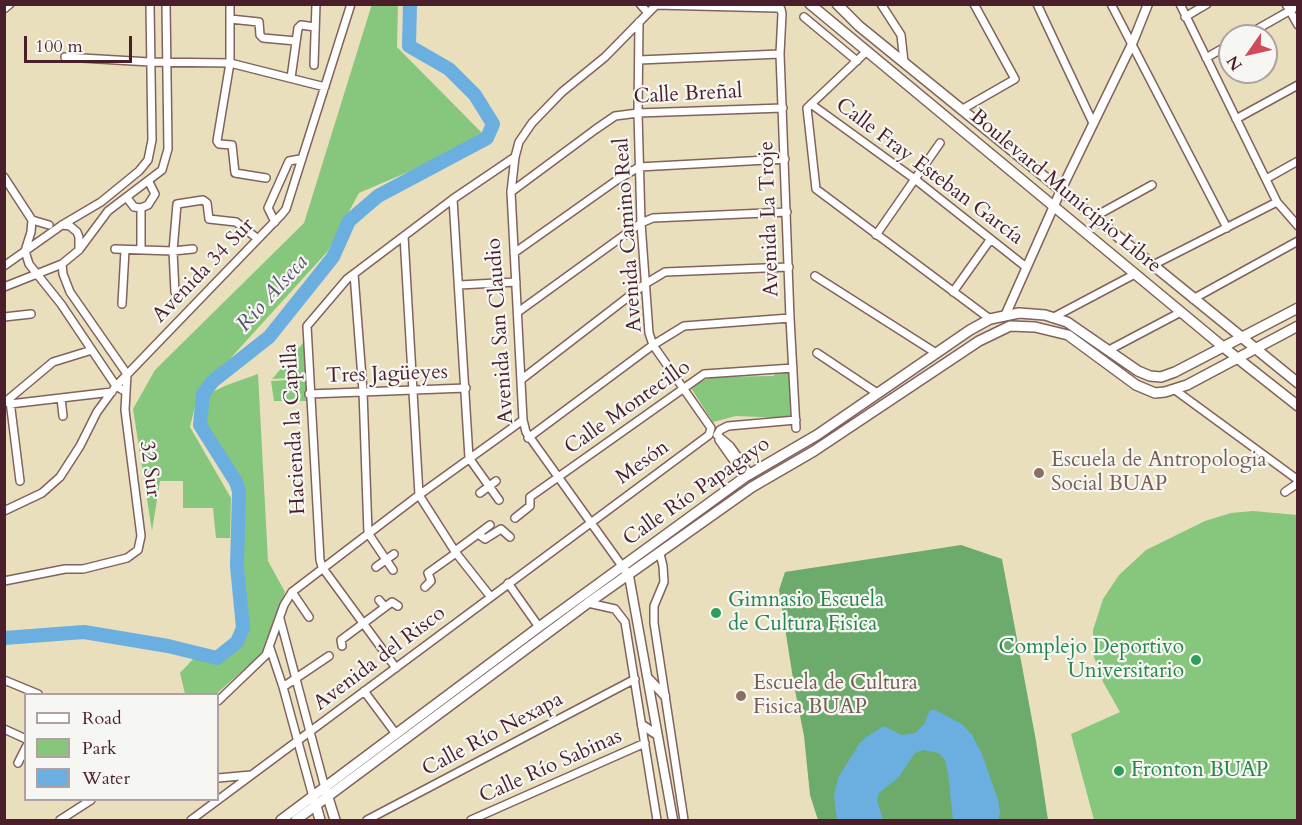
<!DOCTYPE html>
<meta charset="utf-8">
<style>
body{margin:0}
#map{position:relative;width:1302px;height:825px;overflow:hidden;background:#eadfbc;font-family:Cardo,serif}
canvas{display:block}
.frame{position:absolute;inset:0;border:6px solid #4a1f2b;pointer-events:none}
.legend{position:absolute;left:24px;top:693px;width:195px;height:108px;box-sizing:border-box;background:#f6f6f2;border:2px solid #b1a0a2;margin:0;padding:8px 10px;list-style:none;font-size:18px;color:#4a1f2b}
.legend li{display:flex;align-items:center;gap:12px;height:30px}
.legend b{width:30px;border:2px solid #b1a0a2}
.north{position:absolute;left:1218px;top:24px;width:60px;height:60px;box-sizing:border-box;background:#f6f6f2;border:2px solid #b1a0a2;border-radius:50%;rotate:236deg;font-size:16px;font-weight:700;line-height:24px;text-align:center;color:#4a1f2b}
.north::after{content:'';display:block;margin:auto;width:21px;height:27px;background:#d1495b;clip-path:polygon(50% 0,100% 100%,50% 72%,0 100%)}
.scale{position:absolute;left:24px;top:36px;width:108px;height:27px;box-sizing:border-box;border:3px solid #4a1f2b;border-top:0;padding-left:8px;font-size:18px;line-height:21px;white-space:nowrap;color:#4a1f2b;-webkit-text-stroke:4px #f6f6f2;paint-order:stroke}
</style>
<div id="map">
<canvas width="1302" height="825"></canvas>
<div class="frame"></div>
<ul class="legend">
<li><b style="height:8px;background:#fff"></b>Road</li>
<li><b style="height:16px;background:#86c67d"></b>Park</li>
<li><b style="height:16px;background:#6bafe0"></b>Water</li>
</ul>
<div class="north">N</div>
<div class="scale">100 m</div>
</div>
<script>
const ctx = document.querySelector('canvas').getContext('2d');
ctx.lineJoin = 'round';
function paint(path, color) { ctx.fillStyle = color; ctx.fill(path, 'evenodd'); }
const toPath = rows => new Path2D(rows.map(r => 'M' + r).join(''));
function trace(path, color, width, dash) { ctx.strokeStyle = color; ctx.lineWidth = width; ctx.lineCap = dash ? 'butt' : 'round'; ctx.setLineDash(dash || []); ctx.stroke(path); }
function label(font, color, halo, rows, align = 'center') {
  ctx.font = font + ' Cardo,serif'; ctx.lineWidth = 4.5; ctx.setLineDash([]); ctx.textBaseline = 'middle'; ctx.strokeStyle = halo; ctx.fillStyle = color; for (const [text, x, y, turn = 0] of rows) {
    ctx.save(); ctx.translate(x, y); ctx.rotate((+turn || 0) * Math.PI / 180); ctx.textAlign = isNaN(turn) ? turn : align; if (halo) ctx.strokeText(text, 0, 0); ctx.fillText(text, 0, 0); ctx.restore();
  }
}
const green = toPath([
 [372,4,398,5,397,47,487,138,359,193,327,252,198,394,190,427,231,498,230,538,216,538,213,508,183,508,183,481,160,481,152,531,133,409,155,370,304,223],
 [304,342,307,377,272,379],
 [780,371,785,374,792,372,794,417,786,419,785,418,736,416,713,422,691,388,704,380,714,377,773,376],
 [258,374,268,561,285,592,265,651,216,694,185,694,180,673,195,657,216,661,245,636,243,489,204,421,208,394,227,385],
 [307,379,308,401,274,401,271,381],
 [1253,511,1297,515,1297,820,1094,820,1071,734,1120,712,1103,682,1093,654,1093,630,1103,599,1119,575,1146,550,1205,521,1231,513]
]);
const forest = toPath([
 [961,545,1002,559,1036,741,1048,820,818,820,810,795,804,736,794,685,779,590,785,572]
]);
const water = toPath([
 [930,710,935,710,962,724,972,735,982,754,998,800,1000,813,998,820,953,820,948,773,945,760,939,753,923,750,915,753,898,778,879,793,877,800,883,820,837,820,834,796,838,778,859,744,866,737,884,726,902,735,915,733,924,724]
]);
const river = toPath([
 [4,638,84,632,168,646,217,658,237,642,243,628,237,566,239,491,236,482,200,425,203,394,213,381,269,337,333,257,349,221,378,196,487,138,493,124,475,95,449,69,409,46,410,4]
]);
const minor = toPath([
 [230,4,230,63,217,141,219,144,232,145,235,173,266,178],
 [640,4,648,13],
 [881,4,901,35,904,62],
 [1037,4,1093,123],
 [1111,4,1227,228],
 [1180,4,1277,202,1298,226],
 [1286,4,1298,25],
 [656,5,777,8,781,9,782,14,780,54,790,318,796,428],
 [4,9,10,4],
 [804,17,857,61],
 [1185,17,1207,4],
 [230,19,259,22,260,35,263,38,296,41],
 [1245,36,1298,6],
 [867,51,807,108,816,189,990,319],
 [65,57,150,62,230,63,325,87],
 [1206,58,1230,44],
 [639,60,780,54],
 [314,65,316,4],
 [291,78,298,28,301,25,315,27],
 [811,104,916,180,1026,267],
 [961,110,1015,79,974,4],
 [1236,119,1298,85],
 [4,177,32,220,31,232,25,251,29,264,61,304,116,386,126,392],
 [1266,179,1298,161],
 [511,192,596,129,615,116,638,113,783,108],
 [127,198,134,207,141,208,148,205,155,194,149,182],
 [453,199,469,458,499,500],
 [1094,217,1152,185],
 [32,220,49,225],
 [275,222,268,208,289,161,300,159],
 [62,225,70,226,77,232,79,237,79,250],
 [876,235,940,143],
 [404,236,419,495,456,553,490,596],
 [115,249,173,251,193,249],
 [141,250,141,208],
 [514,253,617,180,639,167,785,159],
 [62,264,63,274,70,292,127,374],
 [1153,265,1277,202],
 [4,266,62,225,101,202,139,171,148,160,152,140,150,4],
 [354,274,363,391,368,533,393,570],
 [815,276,936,353],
 [459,285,516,282],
 [4,287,62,264,79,250,108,211,162,170,168,149,166,4],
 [175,292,173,251,177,204,203,200,207,203,209,219,236,222,258,239],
 [953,292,990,240],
 [1193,299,1298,241],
 [122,304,125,250],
 [518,312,641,223,653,218,787,212],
 [4,317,31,314],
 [1052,318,1135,274],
 [1109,350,1181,312],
 [817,353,877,393],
 [522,379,645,284,665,272,789,267],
 [1175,390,1298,480],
 [309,394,466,388],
 [61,398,63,416],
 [10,401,20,481],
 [4,403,53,362,92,350],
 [10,404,112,392],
 [717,435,720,430,728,426,796,420],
 [717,435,730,446,750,474],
 [528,438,653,345,684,326,790,318],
 [719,440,745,477],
 [1285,492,1298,483],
 [480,493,496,481],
 [4,511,42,493,60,477,80,446,97,412,116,386,282,214,286,209,351,4],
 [515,518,530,506,530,497,704,374,793,368],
 [478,534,485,539,501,529,510,537],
 [455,551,490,525],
 [660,554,663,566,664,582,654,606,654,623,684,820],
 [622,566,526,432,523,420,511,192,515,157,519,142,532,123,562,92,605,57,657,4],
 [376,567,394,554],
 [4,581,65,569,83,569,127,558,138,550,141,536,125,410,127,374],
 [508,583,539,627],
 [425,587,431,581,428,573,456,553],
 [292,592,309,617],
 [379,600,385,607],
 [588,603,615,609,625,622,657,820],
 [280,619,325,788],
 [342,646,341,640,392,602,398,606],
 [270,648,283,687,313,797],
 [396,668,322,567,320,560,307,326,347,279,453,199,515,157],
 [4,680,38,694],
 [283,687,329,656],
 [364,691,396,734],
 [218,701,266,655,284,605,292,592,419,495,523,420],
 [4,729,26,739],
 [18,763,26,747],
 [218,778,251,775],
 [60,820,91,800],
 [191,820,709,435,711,428,653,345,649,333,641,223,638,113,639,22],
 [367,820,635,679],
 [471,820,645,743]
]);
const tertiary = toPath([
 [1005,316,1061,190,1132,44,1148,4],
 [622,566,629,576,673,820],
 [649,679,665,696],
 [642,725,656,734]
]);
const secondary = toPath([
 [810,4,1222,346,1298,406],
 [837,4,859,26,1298,383],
 [326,791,335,820],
 [315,802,320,820],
 [281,820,539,627,745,477,817,435,970,330,990,319,1019,313,1045,315,1067,322,1138,371,1150,376,1161,377,1175,372,1298,308],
 [296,820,588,603,752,487,814,451,979,341,1010,326,1035,327,1068,335,1136,385,1155,393,1165,392,1187,385,1298,326]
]);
const markers = [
 [1039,473,6,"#8d6e63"],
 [716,613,6,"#2e9e5b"],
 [1196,660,6,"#2e9e5b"],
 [741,696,6,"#8d6e63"],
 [1119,771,6,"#2e9e5b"]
];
const streetNames = [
 ["Calle Breñal",688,95,-3],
 ["Calle Fray Esteban García",929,172,37],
 ["Boulevard Municipio Libre",1065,192,40],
 ["Avenida La Troje",770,219,-92],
 ["Avenida Camino Real",629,235,-94],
 ["Avenida 34 Sur",204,271,-46],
 ["Avenida San Claudio",501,331,-94],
 ["Tres Jagüeyes",387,375,-2],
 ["Calle Montecillo",628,408,-35],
 ["Hacienda la Capilla",295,429,-93],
 ["Mesón",643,463,-36],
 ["32 Sur",149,469,83],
 ["Calle Río Papagayo",697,492,-35],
 ["Avenida del Risco",380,659,-37],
 ["Calle Río Nexapa",493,735,-28],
 ["Calle Río Sabinas",551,767,-24]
];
const educationNames = [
 ["Escuela de Antropologia",1051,461],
 ["Social BUAP",1051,485],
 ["Escuela de Cultura",753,684],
 ["Fisica BUAP",753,708]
];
const leisureNames = [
 ["Gimnasio Escuela",728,601],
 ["de Cultura Fisica",728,625],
 ["Complejo Deportivo",1184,648,"right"],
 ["Universitario",1184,672,"right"],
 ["Fronton BUAP",1131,771]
];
const waterNames = [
 ["Rio Alseca",273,294,-48]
];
paint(green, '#86c67d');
paint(forest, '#6cab6c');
paint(water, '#6bafe0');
trace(river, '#6bafe0', 14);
trace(minor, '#82625e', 10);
trace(tertiary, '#82625e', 11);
trace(secondary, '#82625e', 12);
trace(minor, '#fff', 7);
trace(tertiary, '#fff', 8);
trace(secondary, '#fff', 9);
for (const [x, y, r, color] of markers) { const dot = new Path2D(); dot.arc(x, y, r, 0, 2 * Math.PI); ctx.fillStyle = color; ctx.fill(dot); trace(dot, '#f6f6f2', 2); }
label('21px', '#4a1f2b', '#f6f6f2', streetNames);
label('21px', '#785e54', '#f6f6f2', educationNames, 'left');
label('21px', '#27864d', '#f6f6f2', leisureNames, 'left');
label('italic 22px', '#56516a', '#f6f6f2', waterNames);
</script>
